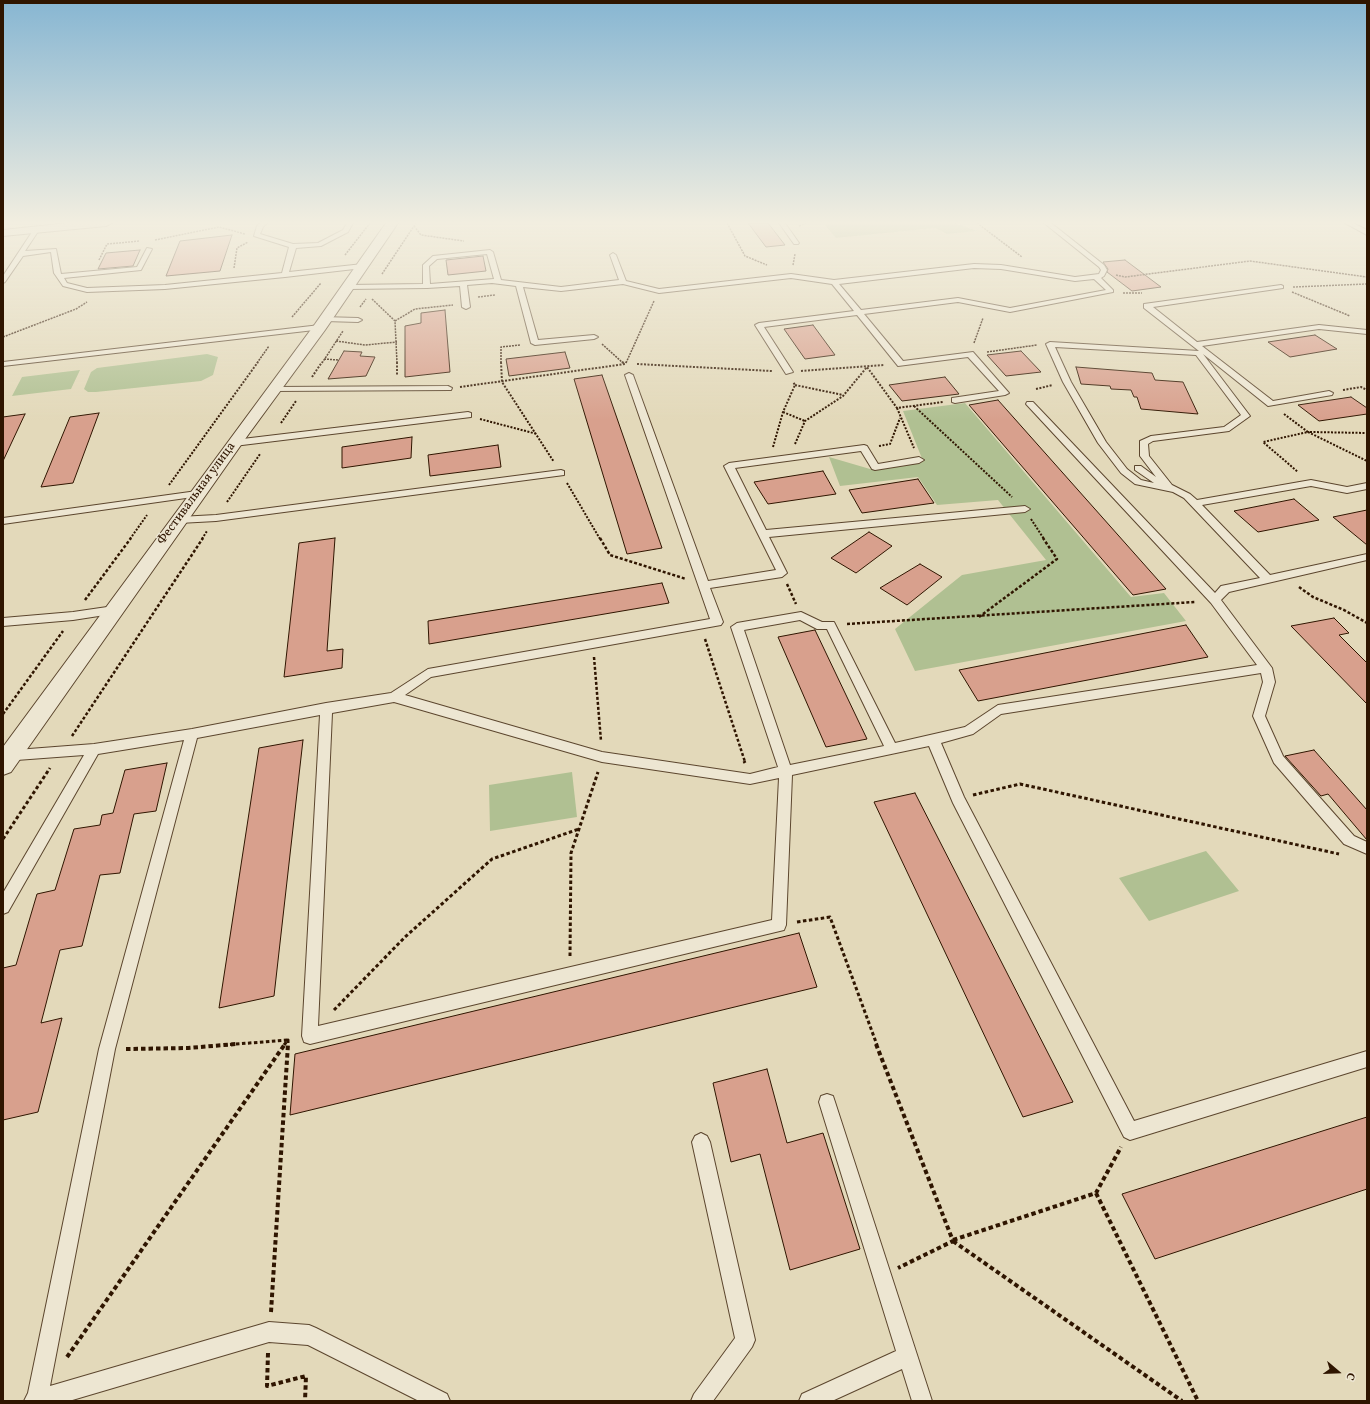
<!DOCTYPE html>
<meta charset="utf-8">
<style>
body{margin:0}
#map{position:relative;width:1370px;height:1404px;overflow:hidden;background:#e3d9ba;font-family:Vollkorn,serif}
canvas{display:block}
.frame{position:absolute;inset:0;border:4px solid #2f1500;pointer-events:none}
.north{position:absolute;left:1318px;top:1352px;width:40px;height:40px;-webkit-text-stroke:3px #ede6d2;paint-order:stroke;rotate:109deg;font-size:11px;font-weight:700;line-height:16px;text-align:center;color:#2f1500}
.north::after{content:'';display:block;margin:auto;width:14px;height:18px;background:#2f1500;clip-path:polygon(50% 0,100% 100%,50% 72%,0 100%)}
</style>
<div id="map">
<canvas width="1370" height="1404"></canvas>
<div class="frame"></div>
<div class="north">С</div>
</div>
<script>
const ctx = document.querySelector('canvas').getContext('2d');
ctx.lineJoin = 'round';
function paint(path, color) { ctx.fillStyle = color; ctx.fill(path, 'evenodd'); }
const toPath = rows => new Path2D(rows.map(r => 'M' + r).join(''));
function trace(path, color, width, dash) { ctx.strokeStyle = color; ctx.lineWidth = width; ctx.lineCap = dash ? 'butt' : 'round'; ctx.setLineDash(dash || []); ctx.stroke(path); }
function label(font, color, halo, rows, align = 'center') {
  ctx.font = font + ' Vollkorn,serif'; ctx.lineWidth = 3; ctx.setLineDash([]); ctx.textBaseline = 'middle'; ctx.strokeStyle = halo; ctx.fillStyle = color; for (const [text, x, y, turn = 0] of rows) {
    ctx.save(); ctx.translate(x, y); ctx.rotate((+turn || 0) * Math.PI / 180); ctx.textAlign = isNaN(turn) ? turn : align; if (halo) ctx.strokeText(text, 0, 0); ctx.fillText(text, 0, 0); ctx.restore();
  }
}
const green = toPath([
 [823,223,955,223,977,231,947,234,935,228,836,238],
 [207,354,218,357,213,375,201,381,96,392,88,392,84,389,91,372,97,368],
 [80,370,71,389,12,396,22,377],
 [965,403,1131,597,1164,593,1186,621,915,671,895,629,962,575,1046,560,998,500,937,505,918,477,840,486,829,457,870,469,923,461,903,411],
 [572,772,577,817,490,831,489,785],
 [1206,851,1239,891,1149,921,1119,878]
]);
const building = toPath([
 [748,223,768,223,785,245,766,247,748,223],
 [232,235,220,271,166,276,180,241,232,235],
 [140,250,133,266,98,269,106,253,140,250],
 [483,256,486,271,448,275,446,260,483,256],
 [1125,260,1161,287,1132,291,1107,272,1108,269,1103,262,1125,260],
 [445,310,450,372,405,377,405,326,421,323,421,313,445,310],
 [813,325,835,355,805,359,784,329,813,325],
 [1315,335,1337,349,1290,357,1268,342,1315,335],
 [344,351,362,352,360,356,375,357,366,376,328,379,344,351],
 [1021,351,1041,372,1006,376,987,355,1021,351],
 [565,352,570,368,509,376,506,359,565,352],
 [1076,367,1152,373,1155,380,1183,382,1198,414,1141,409,1137,397,1134,397,1131,390,1111,389,1110,386,1081,384,1076,367],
 [602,375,662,548,627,554,574,379,602,375],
 [945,377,959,394,902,401,889,385,945,377],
 [1351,397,1367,408,1367,414,1319,421,1298,405,1351,397],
 [998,400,1166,589,1133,595,969,405,998,400],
 [99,413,73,483,41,487,70,417,99,413],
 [25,414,3,461,3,417,25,414],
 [412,437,411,458,342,468,342,447,412,437],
 [498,445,501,467,430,476,428,455,498,445],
 [823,471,836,494,768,504,754,482,823,471],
 [918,479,934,503,862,513,849,490,918,479],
 [1294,499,1319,520,1258,532,1234,511,1294,499],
 [1367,510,1367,545,1333,517,1367,510],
 [869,532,892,546,856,573,831,558,869,532],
 [335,538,327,651,343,649,342,668,284,677,299,543,335,538],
 [920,564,942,577,907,605,880,588,920,564],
 [662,583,669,603,429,644,428,621,662,583],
 [1334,618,1349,633,1339,635,1367,663,1367,704,1291,626,1334,618],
 [1186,625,1208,657,978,701,959,670,1186,625],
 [815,630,867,739,826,747,778,637,815,630],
 [303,740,274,996,219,1008,259,748,303,740],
 [1314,750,1367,810,1367,840,1328,794,1321,796,1285,756,1314,750],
 [167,763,156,811,134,814,120,873,100,875,82,946,60,950,41,1023,62,1018,38,1112,3,1120,3,968,16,965,37,894,55,890,74,829,100,825,102,815,113,813,125,770,167,763],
 [915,793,1073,1102,1023,1117,874,802,915,793],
 [799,933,817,987,290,1115,295,1054,799,933],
 [767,1069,787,1143,823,1133,860,1249,790,1270,760,1154,731,1162,713,1083,767,1069],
 [1367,1117,1367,1189,1155,1259,1122,1194,1367,1117]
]);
const pathFar4 = toPath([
 [727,223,745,256,767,265],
 [977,223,1022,257],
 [414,226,421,235,464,241],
 [799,226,806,223],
 [155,240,219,227,245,234],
 [345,255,370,223],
 [99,260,107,244,140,241],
 [793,265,795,254],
 [234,268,237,248,248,242],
 [382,274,416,223],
 [1116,275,1125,277,1250,261,1367,277],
 [1293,287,1367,284],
 [1292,292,1350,316],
 [1123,293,1142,293],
 [478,297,495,295],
 [372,299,395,321,397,363],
 [360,307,366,299],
 [292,317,321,283],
 [395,321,415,309,453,305],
 [3,337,76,309,87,302],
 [336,341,365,345,397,342],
 [974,343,983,318],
 [602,344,623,363],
 [987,352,1037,345],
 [324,359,338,360],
 [257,363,269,346],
 [322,363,343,331],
 [501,363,501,347,520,345],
 [626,363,654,301]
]);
const pathFar3 = toPath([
 [397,362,397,376],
 [501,362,502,382,554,462],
 [622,362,624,363],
 [637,364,772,371],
 [801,371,884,365],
 [312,377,322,362],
 [795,385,843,395],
 [460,387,625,364,626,362],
 [1036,389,1053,385],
 [1343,390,1361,387,1367,390],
 [914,406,1012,497],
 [897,408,914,448],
 [783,412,805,421],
 [1284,414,1308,432,1263,442,1298,472],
 [480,419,537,434],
 [281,423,296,401],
 [1308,432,1367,461],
 [1310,432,1367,433],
 [795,444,805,421,843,396,867,367,897,408,943,402],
 [879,446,890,444,900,418],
 [773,447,783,412,795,385,793,382],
 [567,483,600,539],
 [169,485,258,362],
 [227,502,260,454],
 [1031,519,1044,539],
 [130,539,147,515],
 [202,539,207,531]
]);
const pathFar2 = toPath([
 [600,538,610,555,686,579],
 [787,584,796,604],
 [1299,587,1313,597,1344,610,1367,623],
 [85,600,131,538],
 [979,617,1057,559,1043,538],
 [847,624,1195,602],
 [705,639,745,762],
 [594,657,601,741],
 [3,714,63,631],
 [72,736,203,538]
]);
const pathFar1 = toPath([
 [744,761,745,763],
 [973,795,1020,784,1339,854],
 [3,839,50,768],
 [797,922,830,917,877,1045],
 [570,956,571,853,598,772],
 [334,1010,405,937,492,859,579,829],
 [224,1045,288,1040],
 [284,1045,288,1040,288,1045]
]);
const path = toPath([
 [876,1044,953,1241,898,1268],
 [126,1049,188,1048,236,1044],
 [1096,1193,1198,1401],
 [953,1240,1096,1193,1121,1147],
 [953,1241,1182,1401],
 [271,1312,288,1044],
 [268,1353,267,1386,306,1376,305,1401],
 [67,1357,285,1044]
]);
const service = toPath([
 [260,223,267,223,263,227,260,234,293,244,318,243,343,230,347,223,353,223,348,232,321,246,296,248,289,272,363,264,366,266,363,268,285,277,165,289,87,292,63,286,54,273,51,252,23,256,5,282,3,283,3,276,34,229,36,228,39,230,25,251,56,249,61,274,137,267,147,248,152,249,141,270,64,278,67,283,87,288,165,285,282,273,289,247,254,236,257,226,260,223],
 [779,223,785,223,799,243,798,244,794,244,779,223],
 [1044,223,1051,223,1104,265,1107,270,1104,276,1101,278,1113,290,1113,292,1010,312,958,302,864,314,903,361,973,352,1009,393,1005,395,955,403,952,402,952,398,999,391,968,357,898,366,857,315,764,327,793,372,786,374,755,325,759,323,854,311,832,284,791,278,659,293,623,284,561,291,523,287,538,340,594,335,598,337,594,339,535,345,531,343,516,286,492,283,467,285,470,307,466,309,462,307,460,286,427,288,348,289,345,287,348,285,423,284,423,265,433,256,490,250,493,252,501,280,561,287,619,280,610,255,613,253,616,255,626,281,659,289,791,274,834,280,974,264,1001,265,1075,277,1099,274,1101,270,1099,267,1044,223],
 [487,254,494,279,430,284,429,266,437,259,487,254],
 [974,268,1001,269,1075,281,1094,279,1106,290,1010,308,958,298,861,310,839,284,974,268],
 [1345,223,1353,223,1367,230,1367,235,1345,223],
 [1281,285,1283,286,1283,288,1153,307,1197,342,1319,325,1367,330,1367,334,1319,329,1202,346,1273,401,1329,391,1333,393,1332,395,1268,406,1203,354,1250,416,1229,431,1153,441,1148,444,1149,456,1172,485,1190,494,1197,500,1311,480,1347,487,1367,483,1367,489,1347,493,1311,486,1202,505,1270,575,1367,554,1367,560,1229,592,1221,600,1272,668,1275,682,1265,716,1283,756,1354,836,1367,842,1367,854,1344,844,1274,763,1253,716,1263,682,1261,673,1001,714,973,734,941,743,964,797,1134,1121,1367,1051,1367,1067,1130,1140,1124,1137,953,803,929,746,792,775,786,925,784,930,310,1044,304,1042,302,1036,320,715,197,738,115,1049,50,1386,269,1322,309,1325,316,1328,447,1394,450,1401,419,1401,308,1345,269,1342,69,1401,24,1401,28,1393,99,1049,184,740,98,754,8,912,3,914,3,893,84,755,3,761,3,751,94,744,192,729,326,703,391,693,428,669,710,619,625,375,629,373,633,375,708,581,776,570,724,466,729,463,864,445,867,446,878,464,919,457,924,460,919,463,875,470,872,469,861,451,735,468,766,530,1025,506,1030,509,1025,512,769,537,787,573,782,577,710,588,723,622,721,625,431,677,405,695,602,752,750,774,778,767,731,627,737,623,801,612,822,622,834,622,895,743,965,727,998,705,1257,665,1211,603,1026,404,1027,402,1033,402,1215,593,1221,586,1260,578,1184,498,1173,492,1135,484,1121,473,1098,443,1063,382,1046,344,1050,342,1199,351,1144,308,1144,304,1281,285],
 [1055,347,1196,355,1241,415,1224,427,1151,436,1140,441,1140,456,1156,477,1141,466,1135,466,1135,470,1154,483,1141,480,1127,469,1106,442,1071,382,1055,347],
 [800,620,817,629,827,629,884,746,790,765,744,630,800,620],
 [394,702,602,762,750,784,779,778,772,920,318,1026,332,713,394,702],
 [322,317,358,318,362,320,358,322,325,321,322,321,322,317],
 [320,325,324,327,323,329,3,366,3,362,320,325],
 [448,386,452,388,451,390,274,391,270,389,274,387,448,386],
 [468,412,471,413,471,417,234,446,230,443,234,440,468,412],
 [561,470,564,471,564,475,216,521,179,523,174,520,179,517,216,515,561,470],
 [197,491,202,494,200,496,3,524,3,518,197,491],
 [114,606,118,607,119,610,118,613,73,620,3,626,3,618,73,612,114,606],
 [827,1094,833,1096,835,1102,932,1401,912,1401,902,1369,832,1401,799,1401,802,1394,896,1351,819,1102,821,1096,827,1094],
 [701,1133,707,1136,710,1142,755,1340,752,1347,713,1401,691,1401,694,1394,735,1338,692,1142,695,1136,701,1133]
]);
const tertiary = toPath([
 [68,223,112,223,106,226,3,236,3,230,68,223],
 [386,223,398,223,325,330,248,435,11,772,3,775,3,747,315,324,386,223]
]);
const farStreetnames = [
 ["Фестивальная улица",197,494,-54]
];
paint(green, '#b0c092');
paint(building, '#d8a08d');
trace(building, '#2f1500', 1);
trace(service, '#5c462e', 2);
trace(tertiary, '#5c462e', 2);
trace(pathFar4, '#2f1500', 1.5, [2, 1]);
trace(pathFar3, '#2f1500', 2, [2, 1.5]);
trace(pathFar2, '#2f1500', 2.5, [3, 2]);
trace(pathFar1, '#2f1500', 3, [3.5, 2.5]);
trace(path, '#2f1500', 4, [4.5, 3]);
paint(service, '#ede6d2');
paint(tertiary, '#ede6d2');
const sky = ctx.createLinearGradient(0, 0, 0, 420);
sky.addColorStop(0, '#87b6d2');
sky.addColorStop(0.53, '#f2eee0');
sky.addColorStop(1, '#f2eee000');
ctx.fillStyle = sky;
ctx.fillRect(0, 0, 1370, 420);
label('13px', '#2f1500', '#ede6d2', farStreetnames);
</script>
